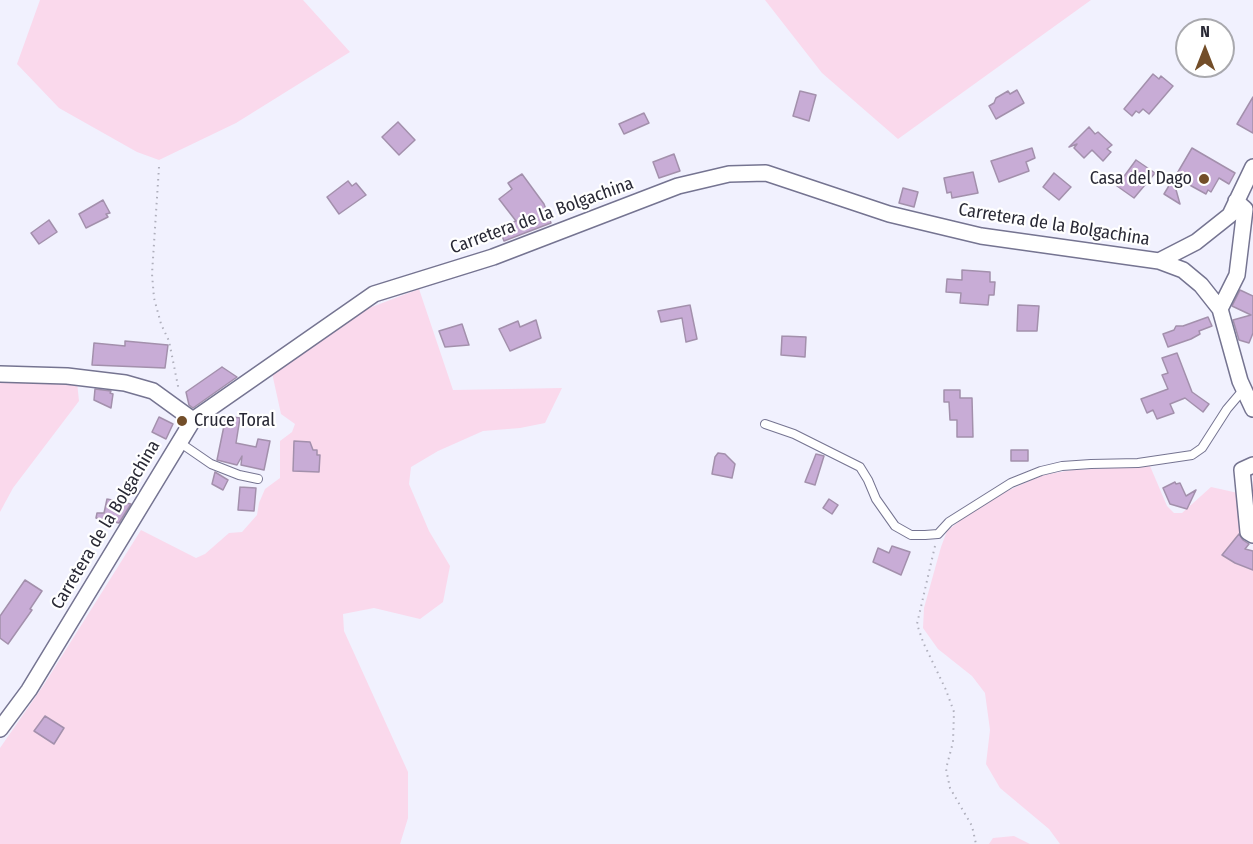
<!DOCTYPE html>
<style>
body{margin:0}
#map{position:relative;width:1253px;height:844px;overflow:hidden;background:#f1f1fe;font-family:"Fira Sans Condensed",sans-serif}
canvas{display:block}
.north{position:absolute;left:1175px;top:18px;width:60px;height:60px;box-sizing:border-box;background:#fff;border:2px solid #a9a9ae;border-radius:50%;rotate:0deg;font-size:16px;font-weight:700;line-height:24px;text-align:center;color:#292935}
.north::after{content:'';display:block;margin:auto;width:21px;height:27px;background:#734e29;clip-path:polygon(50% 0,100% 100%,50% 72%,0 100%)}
</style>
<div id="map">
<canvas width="1253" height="844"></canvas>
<div class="north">N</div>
</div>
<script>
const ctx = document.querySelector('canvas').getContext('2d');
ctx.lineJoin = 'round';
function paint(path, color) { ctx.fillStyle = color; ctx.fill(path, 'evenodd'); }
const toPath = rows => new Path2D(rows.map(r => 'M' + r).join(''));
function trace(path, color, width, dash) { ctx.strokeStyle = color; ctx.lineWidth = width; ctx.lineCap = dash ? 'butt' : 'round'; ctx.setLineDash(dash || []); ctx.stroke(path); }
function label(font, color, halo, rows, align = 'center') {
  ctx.font = font + ' "Fira Sans Condensed",sans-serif'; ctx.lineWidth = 4.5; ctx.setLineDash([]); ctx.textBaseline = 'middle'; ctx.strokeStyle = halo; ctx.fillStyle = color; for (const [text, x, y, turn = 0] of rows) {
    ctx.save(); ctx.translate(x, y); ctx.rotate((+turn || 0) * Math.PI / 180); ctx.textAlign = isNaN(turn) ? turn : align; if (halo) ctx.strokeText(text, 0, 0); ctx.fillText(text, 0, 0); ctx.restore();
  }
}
const green = toPath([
 [40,0,303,0,350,52,236,123,159,160,137,152,59,108,17,64],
 [765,0,1091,0,898,139,822,73],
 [419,289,453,390,562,388,545,423,520,428,483,431,438,451,411,467,409,484,429,531,450,566,443,602,420,619,374,608,343,614,344,631,408,772,408,818,400,844,0,844,0,748,43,686,141,530,196,558,205,554,229,533,242,532,257,515,259,503,265,489,280,478,280,441,292,432,295,424,281,414,272,373,356,313],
 [0,379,77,382,79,401,13,488,0,512],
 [1150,466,1167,506,1174,513,1182,513,1211,487,1238,493,1241,533,1223,554,1235,563,1253,570,1253,844,1060,844,1049,829,1000,788,986,764,990,730,985,693,972,676,938,649,923,628,924,608,941,547,947,531,962,519,1007,491,1043,475,1072,470],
 [1014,836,1030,844,989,844,993,838]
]);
const building = toPath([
 [1153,74,1159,79,1161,76,1173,86,1149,114,1143,109,1139,113,1136,111,1132,116,1124,109,1153,74],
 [1017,90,1024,103,996,119,989,106,994,103,996,98,1008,91,1010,94,1017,90],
 [800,91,816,95,809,121,793,116,800,91],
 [1253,97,1253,133,1237,124,1253,97],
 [644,113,649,123,624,134,619,124,644,113],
 [398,122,415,140,399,155,382,137,398,122],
 [1089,127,1095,134,1098,132,1112,145,1107,149,1111,152,1103,161,1092,150,1084,158,1074,148,1077,144,1069,147,1089,127],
 [1032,148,1035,158,1026,162,1029,171,999,182,991,161,1032,148],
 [1192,148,1235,173,1229,184,1219,178,1211,192,1208,190,1206,194,1175,177,1192,148],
 [674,154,680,171,659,178,653,162,674,154],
 [1136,160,1155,173,1134,198,1117,186,1136,160],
 [973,172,978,193,952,198,951,192,947,193,944,178,973,172],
 [1054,173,1071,187,1059,200,1043,187,1054,173],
 [522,174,544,204,551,223,504,241,499,228,516,221,499,199,512,189,508,183,522,174],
 [1173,179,1180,204,1164,194,1173,179],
 [348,181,352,186,356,183,366,195,339,214,327,197,348,181],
 [903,188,918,192,914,207,899,203,903,188],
 [103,200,110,213,106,214,108,217,86,228,79,214,103,200],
 [49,220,57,232,39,244,31,233,49,220],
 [962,270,990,272,990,282,995,282,994,295,989,295,988,305,960,303,961,293,946,292,947,279,962,280,962,270],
 [1240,290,1253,296,1253,333,1249,343,1239,340,1233,320,1251,315,1232,306,1240,290],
 [690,305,697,339,686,342,682,318,661,322,658,311,690,305],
 [1018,305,1039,306,1037,331,1017,331,1018,305],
 [1208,317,1212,326,1199,331,1200,334,1191,339,1168,347,1163,334,1174,330,1176,326,1183,326,1208,317],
 [536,320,541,338,510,351,499,329,518,321,520,327,536,320],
 [462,324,469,345,445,347,439,331,462,324],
 [782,336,806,337,805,357,781,355,782,336],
 [125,341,168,345,165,368,92,365,94,343,125,346,125,341],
 [1177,353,1192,392,1209,404,1203,412,1185,398,1170,404,1174,413,1157,419,1153,410,1147,413,1141,399,1168,389,1162,375,1168,373,1162,358,1177,353],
 [222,367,237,377,193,408,189,405,186,392,222,367],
 [95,389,111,391,110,393,113,394,111,408,94,400,95,389],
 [944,390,960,390,960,398,972,398,973,437,957,437,957,420,950,420,949,402,944,402,944,390],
 [226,416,240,418,236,443,256,447,258,439,270,441,264,470,241,465,242,456,237,465,217,460,226,416],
 [159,417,173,424,166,439,152,432,159,417],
 [294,441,310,442,313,450,317,450,317,455,320,455,319,472,293,471,294,441],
 [1011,450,1028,450,1028,461,1011,461,1011,450],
 [718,453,725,454,735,464,732,478,712,474,715,457,718,453],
 [816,454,824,456,815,485,805,482,816,454],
 [215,472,228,480,223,490,212,484,215,472],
 [1175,482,1176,484,1180,483,1186,496,1196,490,1187,509,1170,504,1163,488,1175,482],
 [240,487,256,488,254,511,238,510,240,487],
 [107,499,131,504,119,523,96,518,97,513,104,513,107,499],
 [829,499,838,505,832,514,823,508,829,499],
 [1239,534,1243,540,1249,544,1245,549,1253,551,1253,570,1235,563,1222,555,1239,534],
 [892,546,910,552,901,575,873,562,878,548,889,553,892,546],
 [25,580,42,591,30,609,32,610,8,644,0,638,0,616,25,580],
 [45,716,64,728,54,744,34,731,45,716]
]);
const path = toPath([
 [159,167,152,274,154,298,161,324,169,341,179,391],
 [935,546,917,624,923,642,946,690,954,712,953,742,946,769,950,788,972,826,976,844]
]);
const lane = toPath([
 [765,424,794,434,860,467,868,480,876,499,895,526,911,535,925,535,938,534,949,522,1011,483,1041,471,1062,466,1091,464,1138,463,1192,455,1202,448,1227,409,1244,389],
 [179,442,211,464,239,475,258,479]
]);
const street = toPath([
 [1159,261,1183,270,1201,285,1220,309,1240,381,1253,409],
 [1220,309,1237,275,1245,209,1236,201],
 [0,374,67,376,125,383,153,391,193,420],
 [1253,465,1242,470,1248,532,1253,535],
 [0,729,29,690,193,420,374,294,493,257,678,186,729,174,766,173,889,214,981,236,1159,261,1196,242,1230,215,1253,167]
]);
const markers = [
 [1204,179,6,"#734e29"],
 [182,421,6,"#734e29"]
];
const poiNames = [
 ["Casa del Dago",1192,179],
 ["Cruce Toral",194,421,"left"]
];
const streetNames = [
 ["Carretera de la Bolgachina",542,216,-20],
 ["Carretera de la Bolgachina",1054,225,9],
 ["Carretera de la Bolgachina",106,525,-59]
];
paint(green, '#fad9ec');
paint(building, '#c8acd6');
trace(building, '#a390ac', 1.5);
trace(lane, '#757491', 10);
trace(street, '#757491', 18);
trace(path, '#afafbc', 2, [1.5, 4.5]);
trace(lane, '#fff', 8);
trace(street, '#fff', 15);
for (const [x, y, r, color] of markers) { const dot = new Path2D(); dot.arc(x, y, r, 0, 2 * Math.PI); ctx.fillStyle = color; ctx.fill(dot); trace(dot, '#fff', 2); }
label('18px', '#292935', '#fff', poiNames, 'right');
label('18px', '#292935', '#fff', streetNames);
</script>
